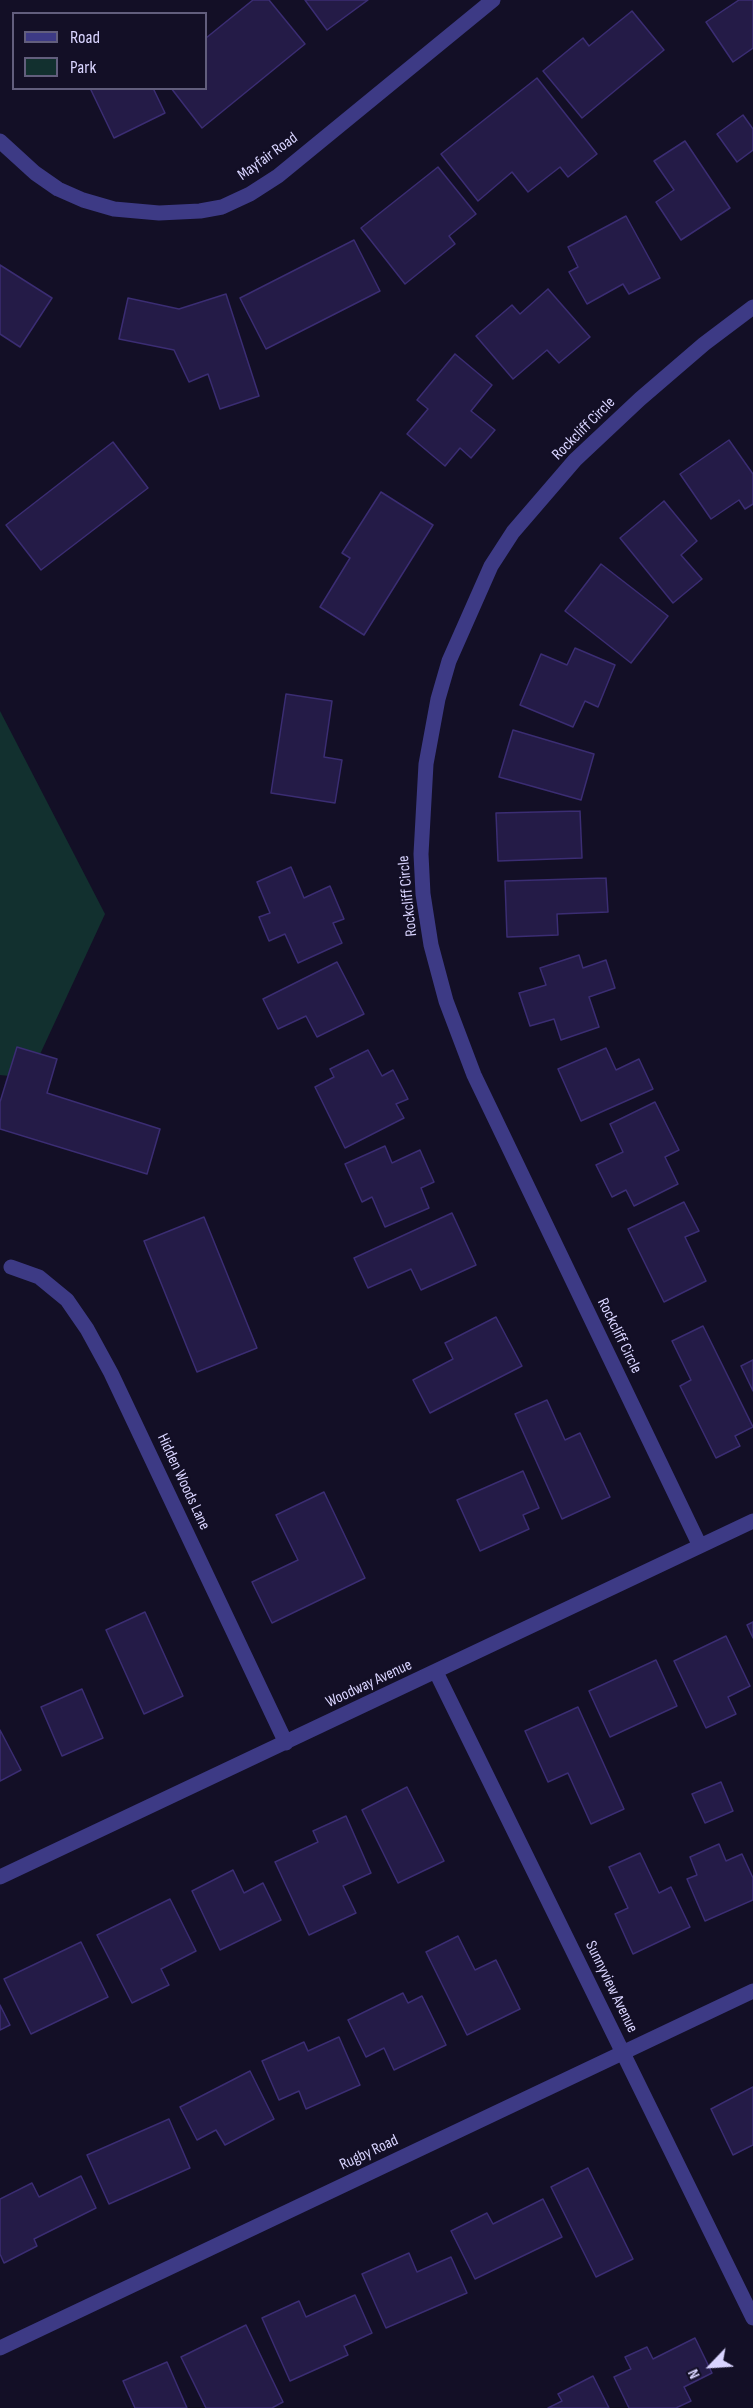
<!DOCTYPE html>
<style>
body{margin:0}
#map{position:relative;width:753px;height:2408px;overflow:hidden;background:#130f26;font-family:"Sofia Sans Condensed",sans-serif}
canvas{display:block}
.legend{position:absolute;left:12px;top:12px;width:195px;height:78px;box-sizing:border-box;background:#130f26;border:2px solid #625e7d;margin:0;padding:8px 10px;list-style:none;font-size:18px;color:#d9d4ff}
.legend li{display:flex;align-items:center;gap:12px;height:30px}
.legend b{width:30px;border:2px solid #625e7d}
.north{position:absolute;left:681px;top:2336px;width:60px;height:60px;-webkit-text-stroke:4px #130f26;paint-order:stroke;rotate:245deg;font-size:16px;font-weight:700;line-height:24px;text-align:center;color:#d9d4ff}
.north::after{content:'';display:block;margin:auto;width:21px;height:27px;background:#d9d4ff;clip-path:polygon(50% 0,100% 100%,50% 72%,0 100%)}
</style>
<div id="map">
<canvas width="753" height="2408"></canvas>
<ul class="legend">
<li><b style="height:8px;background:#3d3a85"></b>Road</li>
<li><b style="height:16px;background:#12302f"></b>Park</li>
</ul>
<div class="north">N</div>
</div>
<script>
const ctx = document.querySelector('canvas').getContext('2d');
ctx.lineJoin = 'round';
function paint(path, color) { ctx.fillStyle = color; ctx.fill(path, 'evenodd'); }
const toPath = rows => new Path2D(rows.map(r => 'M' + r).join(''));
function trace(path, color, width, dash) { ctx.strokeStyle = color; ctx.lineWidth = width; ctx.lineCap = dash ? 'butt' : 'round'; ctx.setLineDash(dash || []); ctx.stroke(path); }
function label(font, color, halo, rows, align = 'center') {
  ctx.font = font + ' "Sofia Sans Condensed",sans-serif'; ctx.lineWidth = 4.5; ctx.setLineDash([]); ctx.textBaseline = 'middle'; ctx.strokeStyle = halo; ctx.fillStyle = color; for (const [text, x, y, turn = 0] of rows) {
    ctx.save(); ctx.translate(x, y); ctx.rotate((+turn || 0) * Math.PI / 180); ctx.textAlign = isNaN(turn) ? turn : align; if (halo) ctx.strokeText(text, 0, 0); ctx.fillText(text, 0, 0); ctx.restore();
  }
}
const green = toPath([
 [0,711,105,914,29,1078,0,1075]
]);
const building = toPath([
 [253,0,269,0,305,44,202,128,171,88,206,88,206,38,253,0],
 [305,0,368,0,327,30,305,0],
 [739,0,753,0,753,48,733,62,706,22,739,0],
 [632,11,664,50,582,118,543,71,583,38,589,46,632,11],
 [537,78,597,154,568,177,560,167,528,192,512,172,478,201,441,154,537,78],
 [90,88,153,88,165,113,114,138,90,88],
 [743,115,753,129,753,150,737,162,717,134,743,115],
 [685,141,730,208,681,240,656,202,674,190,654,161,685,141],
 [438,167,476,214,449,236,455,244,405,284,361,228,438,167],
 [626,216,660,278,629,294,623,284,587,304,569,272,578,267,568,247,626,216],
 [354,240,380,291,266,349,240,298,354,240],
 [0,265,52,298,20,347,0,334,0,265],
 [548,289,590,337,559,363,547,350,513,379,476,336,512,305,520,314,548,289],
 [226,294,259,396,220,409,208,374,189,382,174,350,119,339,128,298,179,309,226,294],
 [455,354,492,385,471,411,495,430,471,458,460,448,445,466,407,434,428,409,417,400,455,354],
 [729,440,753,474,753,504,745,509,739,500,711,519,680,474,729,440],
 [113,442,148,488,41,570,6,525,113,442],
 [381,492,433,525,364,635,320,607,350,558,342,553,381,492],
 [664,501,697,541,681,555,702,579,673,603,620,538,664,501],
 [601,564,668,616,631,663,565,611,601,564],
 [575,648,615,665,598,707,585,701,573,727,520,705,541,654,567,665,575,648],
 [286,694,332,701,324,757,342,760,335,803,271,793,286,694],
 [513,730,594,754,581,800,499,777,513,730],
 [580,811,582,858,498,861,496,813,580,811],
 [291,867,304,898,330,886,344,919,333,923,342,943,298,963,285,934,269,941,259,917,270,913,257,882,291,867],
 [606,878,608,912,557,914,558,935,507,937,505,881,606,878],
 [579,955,583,968,606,960,615,988,589,997,599,1027,561,1040,554,1019,530,1026,519,993,546,985,540,968,579,955],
 [337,962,364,1014,317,1037,306,1016,278,1029,263,999,337,962],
 [17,1047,57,1059,47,1093,160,1129,147,1174,0,1129,0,1102,17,1047],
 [606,1048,616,1070,639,1059,653,1089,581,1121,558,1069,606,1048],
 [368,1050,382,1076,393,1070,408,1099,396,1104,404,1118,345,1148,315,1087,334,1077,330,1069,368,1050],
 [655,1102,679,1150,665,1157,678,1184,634,1206,626,1190,612,1197,596,1165,623,1152,610,1124,655,1102],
 [385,1146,392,1163,420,1150,434,1182,421,1188,429,1208,385,1227,372,1197,362,1202,345,1164,385,1146],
 [684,1202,699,1231,685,1237,706,1281,664,1302,628,1229,684,1202],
 [452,1213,476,1265,421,1290,411,1269,368,1288,354,1258,452,1213],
 [204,1217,257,1348,197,1372,144,1241,204,1217],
 [496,1317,522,1366,430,1413,413,1380,453,1359,445,1343,496,1317],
 [703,1326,753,1427,735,1436,740,1446,716,1458,680,1386,691,1380,672,1341,703,1326],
 [753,1360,753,1391,741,1366,753,1360],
 [547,1400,565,1440,580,1433,610,1497,562,1519,515,1414,547,1400],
 [523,1471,539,1508,523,1515,529,1529,480,1551,457,1500,523,1471],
 [324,1492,365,1578,272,1623,252,1582,298,1560,276,1515,324,1492],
 [145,1612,183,1696,144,1714,106,1630,145,1612],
 [753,1622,753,1638,747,1625,753,1622],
 [726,1636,750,1686,728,1697,736,1714,706,1728,674,1661,726,1636],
 [656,1660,677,1706,610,1737,589,1691,656,1660],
 [82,1689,103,1738,62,1756,41,1707,82,1689],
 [578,1707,624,1809,591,1824,568,1773,548,1782,525,1731,578,1707],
 [0,1730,21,1770,0,1781,0,1730],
 [721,1782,733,1811,705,1823,692,1794,721,1782],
 [407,1787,444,1861,398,1883,362,1810,407,1787],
 [346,1816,371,1873,343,1886,356,1913,309,1935,275,1862,318,1842,313,1831,346,1816],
 [719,1844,726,1861,742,1854,753,1878,753,1900,705,1921,687,1879,697,1875,690,1857,719,1844],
 [640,1853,659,1893,671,1887,690,1927,633,1954,615,1914,628,1908,609,1867,640,1853],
 [233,1870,244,1893,263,1883,281,1920,220,1950,192,1891,233,1870],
 [170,1899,196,1951,161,1969,169,1985,132,2003,97,1935,170,1899],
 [458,1936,475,1970,496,1960,520,2009,467,2035,426,1952,458,1936],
 [81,1942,108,1997,31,2034,4,1979,81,1942],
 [403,1993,408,2003,422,1996,446,2045,394,2070,384,2048,366,2057,348,2020,403,1993],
 [0,2005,10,2025,0,2030,0,2005],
 [339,2037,360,2085,306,2109,299,2091,279,2100,262,2061,304,2042,308,2051,339,2037],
 [250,2071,274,2119,225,2145,216,2130,197,2140,180,2107,250,2071],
 [753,2087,753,2145,733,2155,711,2109,753,2087],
 [169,2119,190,2168,109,2204,87,2155,169,2119],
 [588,2168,633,2259,596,2277,551,2187,588,2168],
 [81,2176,96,2208,34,2239,37,2246,4,2263,0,2254,0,2199,32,2183,39,2197,81,2176],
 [543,2199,562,2237,475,2279,451,2231,487,2213,493,2224,543,2199],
 [409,2253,417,2272,451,2257,467,2293,386,2328,362,2274,409,2253],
 [355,2295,372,2333,344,2346,348,2355,290,2381,262,2318,299,2301,306,2317,355,2295],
 [246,2325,283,2402,272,2408,206,2408,181,2357,246,2325],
 [695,2338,712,2373,684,2387,691,2401,676,2408,629,2408,614,2377,631,2369,625,2357,647,2347,653,2359,695,2338],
 [167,2362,187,2408,135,2408,123,2381,167,2362],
 [593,2376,609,2408,548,2408,562,2401,558,2394,593,2376]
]);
const minor = toPath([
 [0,141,35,173,58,189,83,200,114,209,159,213,200,211,222,207,250,194,278,176,493,0],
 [11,1267,39,1277,67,1300,87,1329,111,1373,286,1743],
 [700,1546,474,1075,446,1001,431,945,423,894,421,854,426,764,438,699,449,661,491,566,513,532,575,460,640,399,704,344,753,307],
 [436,1672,753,2318],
 [0,1877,753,1521],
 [0,2348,753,1991]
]);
const streetNames = [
 ["Mayfair Road",268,157,-36],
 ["Rockcliff Circle",584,429,-45],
 ["Rockcliff Circle",408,896,-96],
 ["Rockcliff Circle",619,1336,64],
 ["Hidden Woods Lane",183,1482,65],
 ["Woodway Avenue",369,1684,-25],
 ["Sunnyview Avenue",611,1987,64],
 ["Rugby Road",369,2153,-25]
];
paint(green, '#12302f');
paint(building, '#241b47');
trace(building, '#3b2d73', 1.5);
trace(minor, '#3d3a85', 15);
label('16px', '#d9d4ff', '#130f26', streetNames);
</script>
